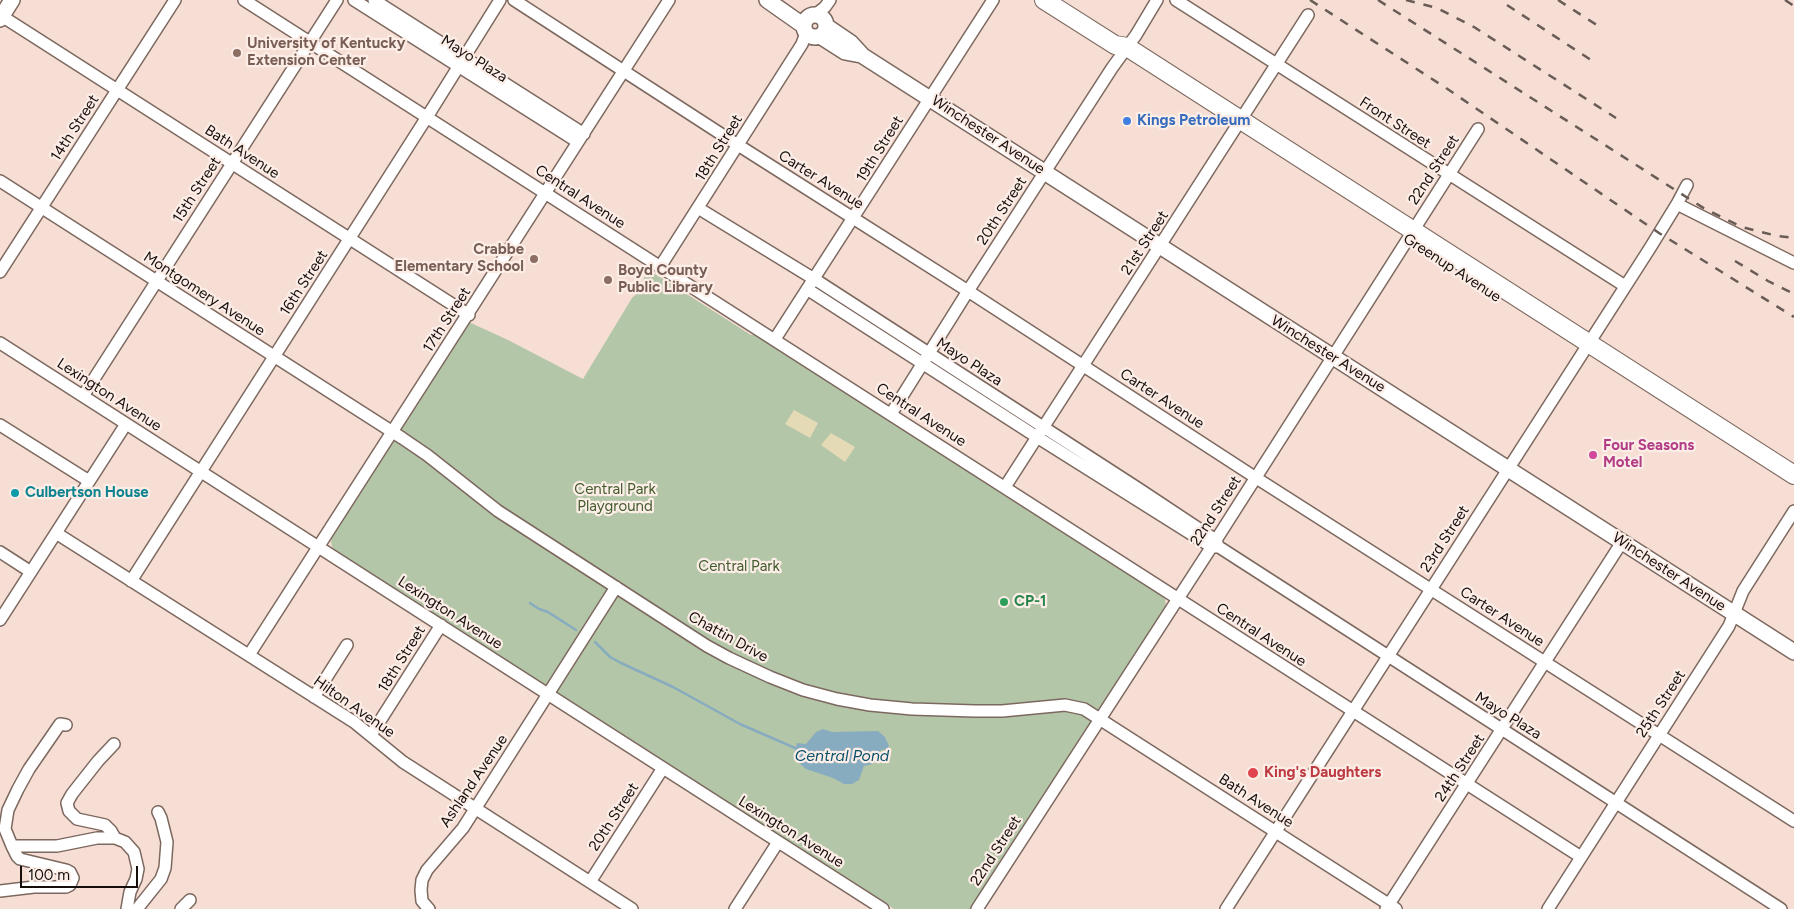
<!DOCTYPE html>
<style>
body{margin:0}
#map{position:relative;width:1794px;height:909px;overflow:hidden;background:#f6ded4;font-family:Figtree,sans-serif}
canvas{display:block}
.scale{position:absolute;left:20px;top:866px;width:118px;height:22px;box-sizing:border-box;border:2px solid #150e0b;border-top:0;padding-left:6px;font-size:15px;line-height:18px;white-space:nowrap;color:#150e0b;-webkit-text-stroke:4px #fcede7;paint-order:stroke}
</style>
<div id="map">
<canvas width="1794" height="909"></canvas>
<div class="scale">100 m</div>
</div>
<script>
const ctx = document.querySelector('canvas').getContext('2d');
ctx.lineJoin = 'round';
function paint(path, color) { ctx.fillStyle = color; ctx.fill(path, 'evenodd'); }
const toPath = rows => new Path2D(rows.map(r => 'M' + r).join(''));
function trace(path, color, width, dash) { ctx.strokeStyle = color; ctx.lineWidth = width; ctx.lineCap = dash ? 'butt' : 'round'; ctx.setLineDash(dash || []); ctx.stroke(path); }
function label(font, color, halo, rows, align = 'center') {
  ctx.font = font + ' Figtree,sans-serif'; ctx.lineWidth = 4.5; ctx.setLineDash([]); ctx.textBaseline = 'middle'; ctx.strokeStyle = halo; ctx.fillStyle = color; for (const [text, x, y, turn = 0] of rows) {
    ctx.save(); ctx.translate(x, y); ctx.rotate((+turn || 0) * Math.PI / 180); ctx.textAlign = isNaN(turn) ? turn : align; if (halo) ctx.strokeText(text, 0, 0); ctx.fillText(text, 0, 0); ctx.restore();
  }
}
const green = toPath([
 [649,270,751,335,756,334,1162,595,1165,599,1166,606,972,909,894,909,336,551,332,547,331,541,333,534,468,323,471,323,508,340,583,379,632,298,641,290,644,278]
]);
const sand = toPath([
 [794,410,818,423,810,438,785,424],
 [831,433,855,447,845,462,821,445]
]);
const water = toPath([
 [823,729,832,732,878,731,885,737,889,746,887,749,881,750,872,764,864,766,859,780,852,784,844,784,833,778,806,769,793,758,797,743,806,744,816,732]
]);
const stream = toPath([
 [530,603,539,609,548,612,576,630],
 [595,642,610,657,621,663,673,687,740,724,795,748]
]);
const minor = toPath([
 [244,0,1581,857],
 [354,0,578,142],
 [374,0,584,134],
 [514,0,738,145,968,291,1250,474,1794,821],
 [1176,0,1625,286],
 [0,15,469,315],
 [815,15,825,7,830,0],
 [0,181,402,438,427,455,498,511,707,646,729,658,770,677,803,690,837,699,870,705,912,709,975,711,1002,711,1065,705,1084,709,1396,909],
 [1677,204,1794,263],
 [698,208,819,282,1139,489,1216,540,1218,546],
 [660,267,802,44,806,33],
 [0,272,175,0],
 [807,289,1037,437,1212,547,1219,547,1781,909],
 [775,339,993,0],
 [0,343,883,909],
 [83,396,337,0],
 [891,414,968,291,1112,68,1136,35,1157,0],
 [0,425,89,481],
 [1005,487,1308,15],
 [56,533,354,722,403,762,632,909],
 [0,552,31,572],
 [131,581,427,117,500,0],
 [0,620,126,424],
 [249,655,669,0],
 [314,697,347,645],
 [66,725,60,724,29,769,18,789,8,810,5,829,12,846,57,846,97,838,115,838],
 [371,735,441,625],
 [114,744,98,761,72,794,67,803,69,811,77,819,105,825,111,831,115,838,125,842,134,852,138,869,136,879,130,892,127,909],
 [590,882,663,768],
 [0,891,34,887,66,887,70,885,73,878,70,872,66,870,20,859,17,856,12,846],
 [137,909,161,879,165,868,167,842,161,818,158,812],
 [181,909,190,900],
 [429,909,422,901,421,890,422,880,427,870,463,828,616,587],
 [735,909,778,842],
 [977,909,1216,540,1478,129],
 [1226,909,1650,248,1677,204,1687,185],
 [1386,909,1622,542],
 [1548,909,1729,626,1743,591,1794,511]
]);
const major = toPath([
 [767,0,804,26],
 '804 26a11 11 0 1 1 22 0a11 11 0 1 1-22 0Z',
 [0,19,12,0],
 [826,26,851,43,863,56,1794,652],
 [820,36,845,52,861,55]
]);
const highway = toPath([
 [1044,0,1115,45,1127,47,1794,475]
]);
const rail = toPath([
 [1310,0,1446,88,1659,233,1794,317],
 [1378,0,1705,209,1742,227,1777,236,1794,238],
 [1406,0,1437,8,1474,27,1616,118],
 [1558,0,1603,29],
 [1785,0,1794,6],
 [1507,5,1594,62],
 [1735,261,1768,281,1794,294]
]);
const markers = [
 [237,53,5,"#8d6e63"],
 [1127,121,5,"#3f7fe0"],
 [534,259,5,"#8d6e63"],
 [608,280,5,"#8d6e63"],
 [1593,455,5,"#d1479c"],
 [15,493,5,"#0f9aa8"],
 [1004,602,5,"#2e9e5b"],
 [1253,773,6,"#e0444e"]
];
const educationNames = [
 ["University of Kentucky",247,44],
 ["Extension Center",247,61],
 ["Crabbe",524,250,"right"],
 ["Elementary School",524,267,"right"],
 ["Boyd County",618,271],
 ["Public Library",618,288]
];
const streetNames = [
 ["Mayo Plaza",474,59,32],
 ["Front Street",1395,123,33],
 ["14th Street",75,128,-57],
 ["Winchester Avenue",988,135,33],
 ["18th Street",719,148,-58],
 ["19th Street",880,149,-58],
 ["Bath Avenue",242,152,33],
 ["22nd Street",1434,170,-57],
 ["Carter Avenue",821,180,32],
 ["15th Street",197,190,-57],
 ["Central Avenue",580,197,33],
 ["20th Street",1002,211,-57],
 ["21st Street",1145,243,-57],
 ["Greenup Avenue",1452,268,33],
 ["16th Street",304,283,-57],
 ["Montgomery Avenue",204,294,33],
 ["17th Street",447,320,-57],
 ["Winchester Avenue",1328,354,32],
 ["Mayo Plaza",969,362,33],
 ["Lexington Avenue",109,395,33],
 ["Carter Avenue",1162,399,33],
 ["Central Avenue",921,415,33],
 ["22nd Street",1216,511,-57],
 ["23rd Street",1445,539,-57],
 ["Winchester Avenue",1669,572,33],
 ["Lexington Avenue",450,613,33],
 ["Carter Avenue",1502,617,33],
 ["Central Avenue",1261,635,33],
 ["Chattin Drive",728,637,29],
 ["18th Street",402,659,-58],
 ["25th Street",1661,704,-57],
 ["Hilton Avenue",354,707,35],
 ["Mayo Plaza",1508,716,32],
 ["24th Street",1460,768,-57],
 ["Ashland Avenue",474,781,-56],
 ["Bath Avenue",1256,801,33],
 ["20th Street",614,817,-57],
 ["Lexington Avenue",791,832,32],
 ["22nd Street",996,851,-57]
];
const shopNames = [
 ["Kings Petroleum",1137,121]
];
const hotelNames = [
 ["Four Seasons",1603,446],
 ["Motel",1603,463]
];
const parkNames = [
 ["Central Park",615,490],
 ["Playground",615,507],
 ["Central Park",739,567]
];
const cultureNames = [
 ["Culbertson House",25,493]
];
const leisureNames = [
 ["CP-1",1014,602]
];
const healthNames = [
 ["King's Daughters",1264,773]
];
const waterNames = [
 ["Central Pond",842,756]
];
paint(green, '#b4c6a8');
paint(sand, '#e4dab5');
paint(water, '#88acbf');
trace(stream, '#88acbf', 2.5);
trace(minor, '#7d685f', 14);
trace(major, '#7d685f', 18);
trace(highway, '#7d685f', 20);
trace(minor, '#fff', 11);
trace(major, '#fff', 15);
trace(highway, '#fff', 18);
trace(rail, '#695b56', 2.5, [9, 9]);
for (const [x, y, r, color] of markers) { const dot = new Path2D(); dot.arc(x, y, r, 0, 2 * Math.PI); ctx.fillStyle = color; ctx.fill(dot); trace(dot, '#fcede7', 2); }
label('bold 15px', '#785e54', '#fcede7', educationNames, 'left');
label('15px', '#150e0b', '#fcede7', streetNames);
label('bold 15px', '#366cbe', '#fcede7', shopNames, 'left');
label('bold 15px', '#b23c85', '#fcede7', hotelNames, 'left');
label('15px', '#425c2d', '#fcede7', parkNames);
label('bold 15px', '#0d838f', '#fcede7', cultureNames, 'left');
label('bold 15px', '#27864d', '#fcede7', leisureNames, 'left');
label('bold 15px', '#be3a42', '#fcede7', healthNames, 'left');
label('italic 16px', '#074f6a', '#fcede7', waterNames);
</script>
